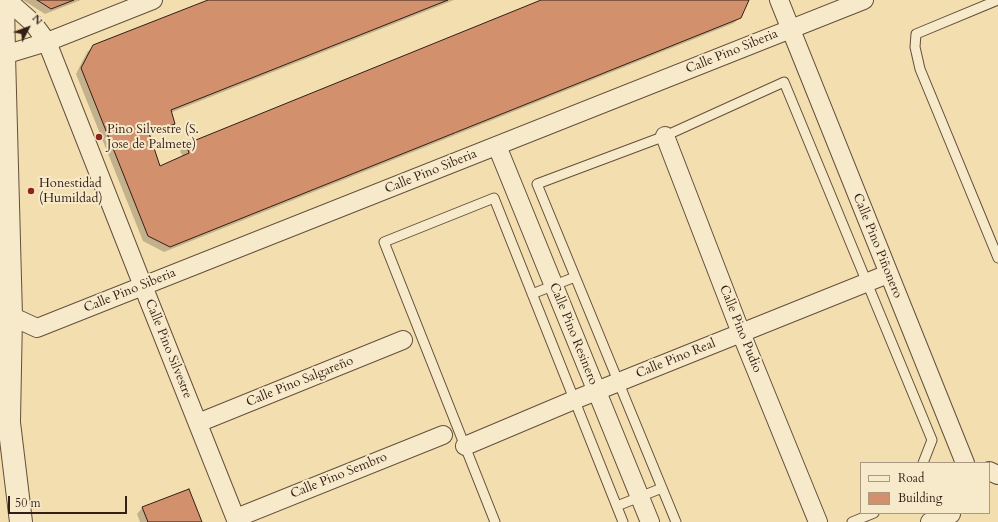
<!DOCTYPE html>
<meta charset="utf-8">
<style>
body{margin:0}
#map{position:relative;width:998px;height:522px;overflow:hidden;background:#f3deaf;font-family:Cardo,serif}
canvas{display:block}
.legend{position:absolute;left:860px;top:462px;width:130px;height:52px;box-sizing:border-box;background:#f7eacb;border:1px solid #a99983;margin:0;padding:5px 7px;list-style:none;font-size:12px;color:#341f16}
.legend li{display:flex;align-items:center;gap:8px;height:20px}
.legend b{width:20px;border:1px solid #a99983}
.north{position:absolute;left:8px;top:8px;width:40px;height:40px;-webkit-text-stroke:3px #f7eacb;paint-order:stroke;rotate:48deg;font-size:11px;font-weight:700;line-height:16px;text-align:center;color:#341f16}
.north::after{content:'';display:block;margin:auto;width:14px;height:18px;background:#341f16;clip-path:polygon(50% 0,100% 100%,50% 72%,0 100%)}
.scale{position:absolute;left:8px;top:496px;width:119px;height:18px;box-sizing:border-box;border:2px solid #341f16;border-top:0;padding-left:5px;font-size:12px;line-height:14px;white-space:nowrap;color:#341f16;-webkit-text-stroke:3px #f7eacb;paint-order:stroke}
</style>
<div id="map">
<canvas width="998" height="522"></canvas>
<ul class="legend">
<li><b style="height:5px;background:#f7eacb"></b>Road</li>
<li><b style="height:11px;background:#d2906d"></b>Building</li>
</ul>
<div class="north">N</div>
<div class="scale">50 m</div>
</div>
<script>
const ctx = document.querySelector('canvas').getContext('2d');
ctx.lineJoin = 'round';
function paint(path, color) { ctx.fillStyle = color; ctx.fill(path, 'evenodd'); }
const toPath = rows => new Path2D(rows.map(r => 'M' + r).join(''));
function trace(path, color, width, dash) { ctx.strokeStyle = color; ctx.lineWidth = width; ctx.lineCap = dash ? 'butt' : 'round'; ctx.setLineDash(dash || []); ctx.stroke(path); }
function label(font, color, halo, rows, align = 'center') {
  ctx.font = font + ' Cardo,serif'; ctx.lineWidth = 4; ctx.setLineDash([]); ctx.textBaseline = 'middle'; ctx.strokeStyle = halo; ctx.fillStyle = color; for (const [text, x, y, turn = 0] of rows) {
    ctx.save(); ctx.translate(x, y); ctx.rotate((+turn || 0) * Math.PI / 180); ctx.textAlign = isNaN(turn) ? turn : align; if (halo) ctx.strokeText(text, 0, 0); ctx.fillText(text, 0, 0); ctx.restore();
  }
}
const shadow = toPath([
 [23,0,81,0,45,14],
 [210,0,454,0,170,113,174,124,168,129,149,136,160,167,183,157,180,151,186,145,543,0,748,0,740,17,734,23,164,252,143,241,76,74,87,52,94,46],
 [142,508,201,522,140,522,137,514]
]);
const building = toPath([
 [37,0,74,0,51,9,37,0],
 [208,0,448,0,171,110,175,124,149,133,160,166,189,153,186,144,541,0,749,0,741,18,170,247,148,236,81,68,93,45,208,0],
 [189,489,202,522,148,522,142,507,189,489]
]);
const service = toPath([
 [998,0,916,34,915,47,920,69,998,258],
 [532,294,575,277],
 [617,506,662,488],
 [495,522,384,242,494,198,623,522],
 [676,522,537,184,665,136,784,82,932,440,923,463],
 [852,522,874,513]
]);
const minor = toPath([
 [7,0,33,23,47,42,143,286,237,522],
 [779,0,965,463],
 [0,58,4,55,47,42,153,0],
 [665,136,741,333,818,522],
 [497,146,650,522],
 [1,321,11,316,37,328,864,0],
 [198,423,403,340],
 [465,446,574,400,888,274],
 [989,471,998,475],
 [236,518,443,435],
 [930,522,951,514]
]);
const tertiary = toPath([
 [3,0,4,55,11,316,9,420],
 [7,406,21,522]
]);
const markers = [
 [99,137,4,"#8f2418"],
 [31,191,4,"#8f2418"]
];
const streetNames = [
 ["Calle Pino Siberia",732,52,-22],
 ["Calle Pino Siberia",431,172,-22],
 ["Calle Pino Piñonero",877,246,68],
 ["Calle Pino Siberia",130,291,-22],
 ["Calle Pino Pudio",740,329,68],
 ["Calle Pino Resinero",573,334,68],
 ["Calle Pino Silvestre",168,349,68],
 ["Calle Pino Real",676,359,-22],
 ["Calle Pino Salgareño",300,382,-22],
 ["Calle Pino Sembro",339,476,-22]
];
const poiNames = [
 ["Pino Silvestre (S.",107,130],
 ["Jose de Palmete)",107,145],
 ["Honestidad",39,184],
 ["(Humildad)",39,199]
];
paint(shadow, '#0003');
paint(building, '#d2906d');
trace(building, '#341f16', 1);
trace(service, '#644f3c', 11);
trace(minor, '#644f3c', 20);
trace(tertiary, '#644f3c', 24);
trace(service, '#f7eacb', 9);
trace(minor, '#f7eacb', 18);
trace(tertiary, '#f7eacb', 22);
for (const [x, y, r, color] of markers) { const dot = new Path2D(); dot.arc(x, y, r, 0, 2 * Math.PI); ctx.fillStyle = color; ctx.fill(dot); trace(dot, '#f7eacb', 1.5); }
label('13px', '#341f16', '#f7eacb', streetNames);
label('13px', '#341f16', '#f7eacb', poiNames, 'left');
</script>
